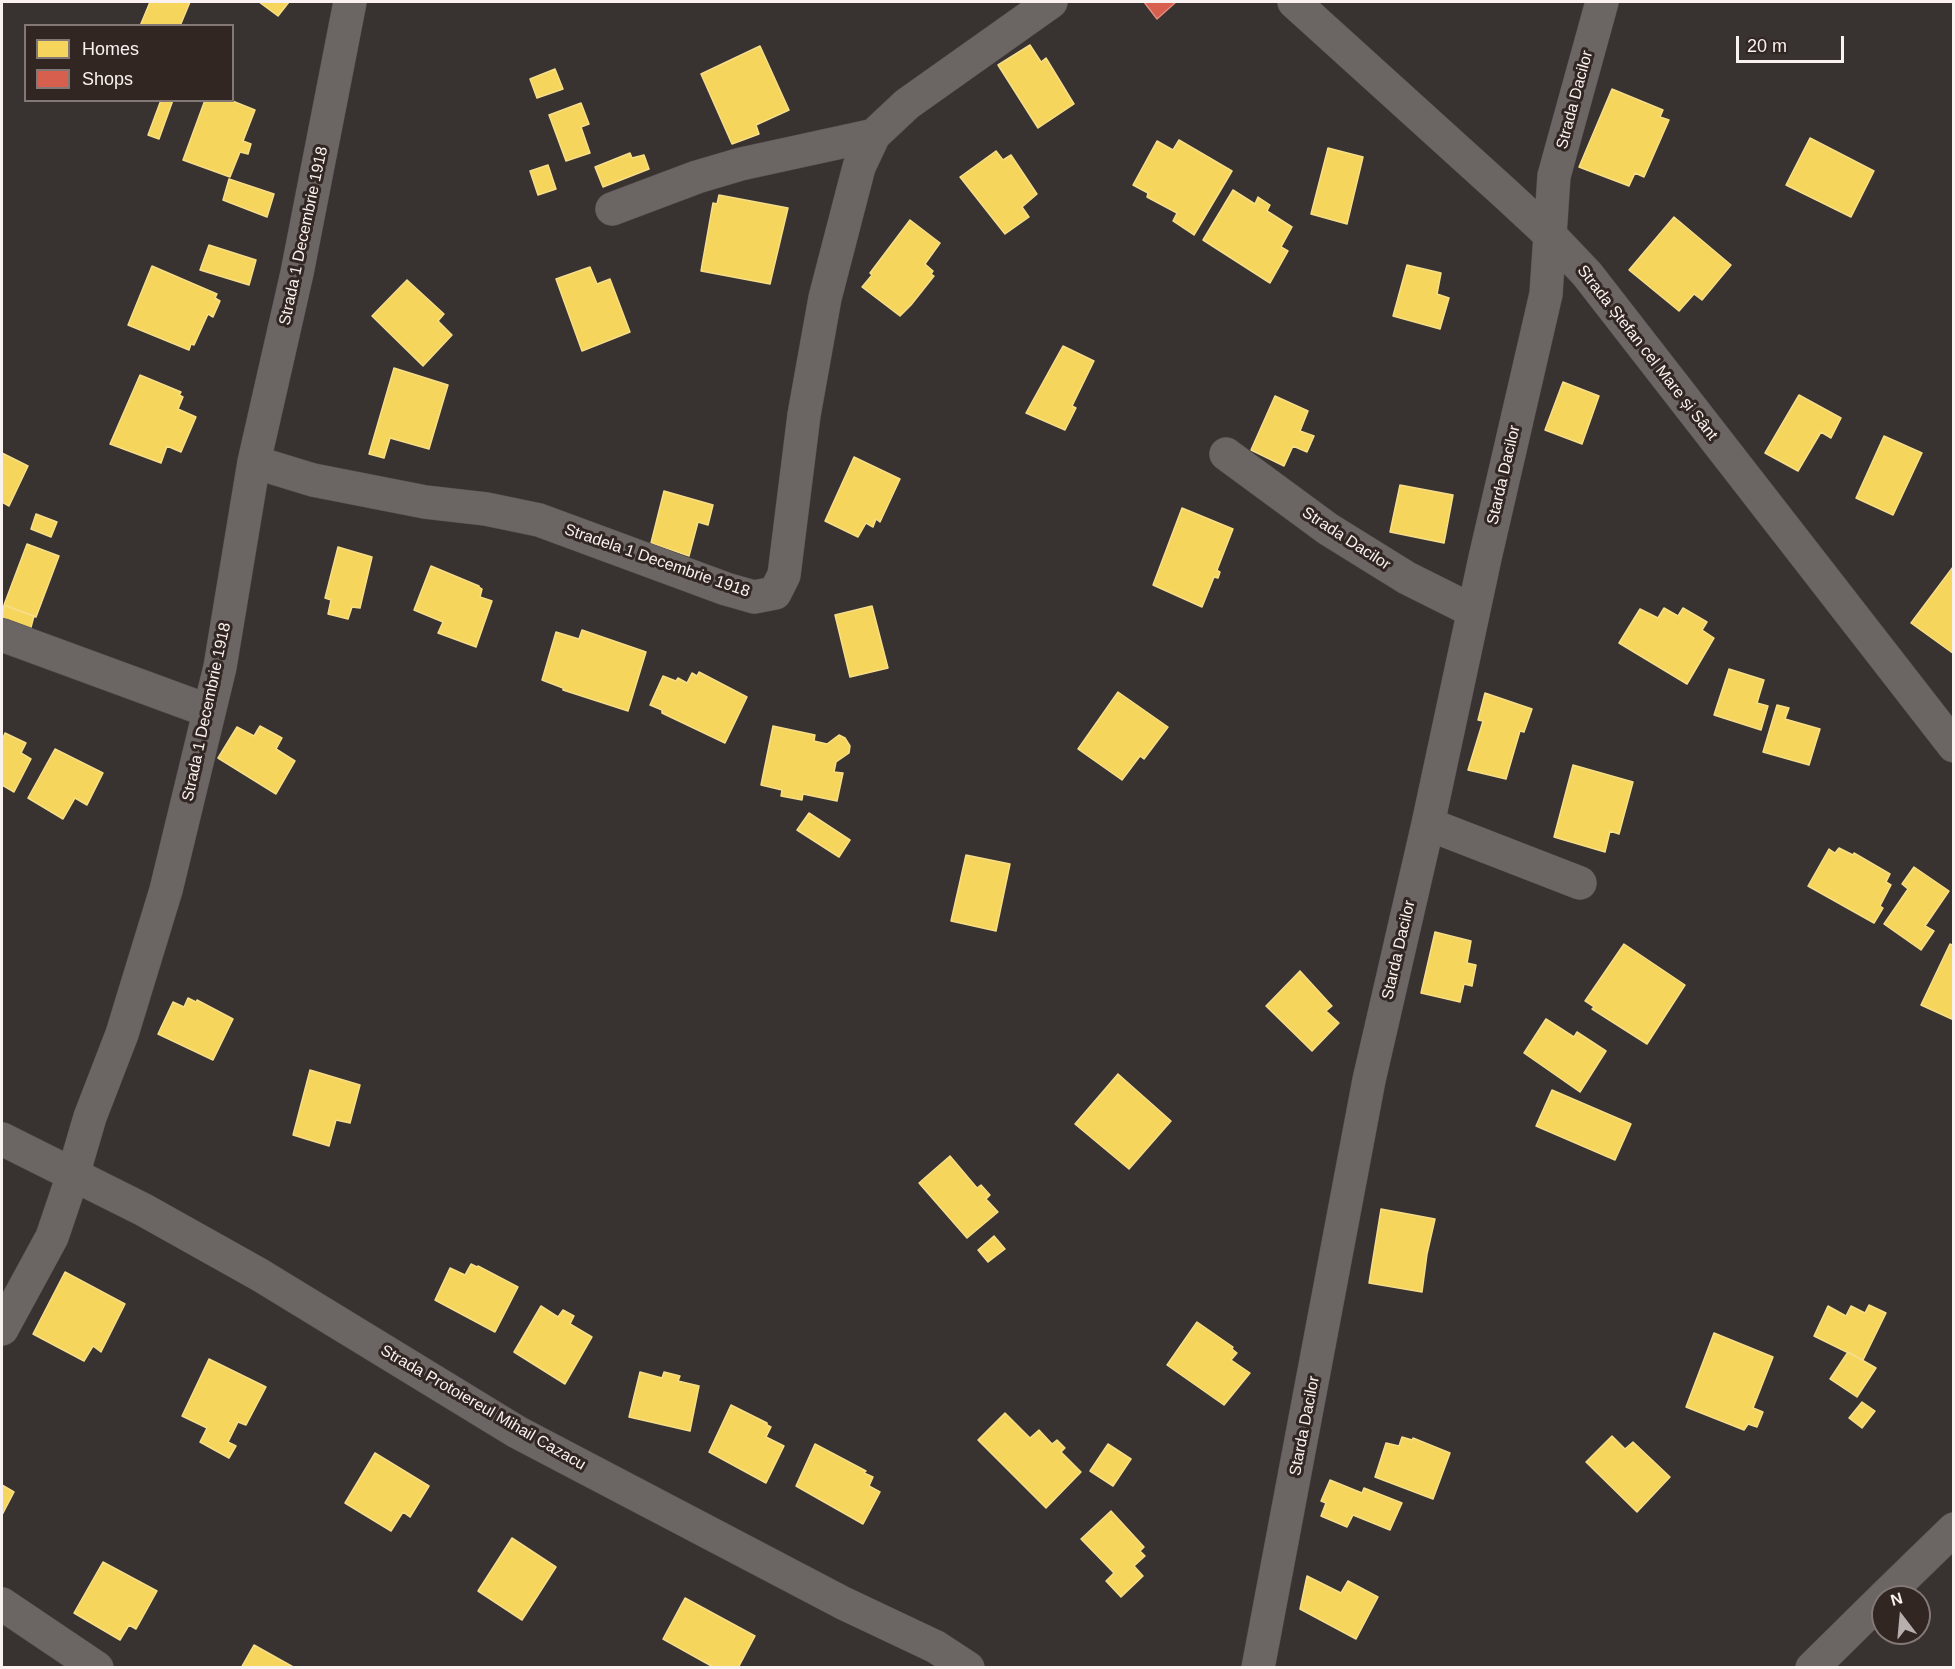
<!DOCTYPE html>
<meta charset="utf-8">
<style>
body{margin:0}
#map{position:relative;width:1955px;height:1669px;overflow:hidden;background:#383230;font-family:Arial,sans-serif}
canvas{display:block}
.frame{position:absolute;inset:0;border:3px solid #faf2f0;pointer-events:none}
.legend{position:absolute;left:24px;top:24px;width:210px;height:78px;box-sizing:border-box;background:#322623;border:2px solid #827875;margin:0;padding:8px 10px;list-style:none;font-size:18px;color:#faf2f0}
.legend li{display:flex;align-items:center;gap:12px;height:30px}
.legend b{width:30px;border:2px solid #827875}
.north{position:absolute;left:1871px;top:1585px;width:60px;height:60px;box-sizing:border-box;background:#322623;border:2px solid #827875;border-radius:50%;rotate:344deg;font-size:16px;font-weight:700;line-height:24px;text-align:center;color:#faf2f0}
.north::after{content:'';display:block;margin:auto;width:21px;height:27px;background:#b6afad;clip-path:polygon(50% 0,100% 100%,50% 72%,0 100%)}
.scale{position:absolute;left:1736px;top:36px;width:108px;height:27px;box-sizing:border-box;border:3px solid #faf2f0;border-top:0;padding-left:8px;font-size:18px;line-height:21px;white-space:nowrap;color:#faf2f0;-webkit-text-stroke:4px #322623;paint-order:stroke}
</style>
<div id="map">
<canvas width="1955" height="1669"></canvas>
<div class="frame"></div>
<ul class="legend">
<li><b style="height:16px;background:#f6d55c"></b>Homes</li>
<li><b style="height:16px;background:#d6604d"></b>Shops</li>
</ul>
<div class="north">N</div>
<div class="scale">20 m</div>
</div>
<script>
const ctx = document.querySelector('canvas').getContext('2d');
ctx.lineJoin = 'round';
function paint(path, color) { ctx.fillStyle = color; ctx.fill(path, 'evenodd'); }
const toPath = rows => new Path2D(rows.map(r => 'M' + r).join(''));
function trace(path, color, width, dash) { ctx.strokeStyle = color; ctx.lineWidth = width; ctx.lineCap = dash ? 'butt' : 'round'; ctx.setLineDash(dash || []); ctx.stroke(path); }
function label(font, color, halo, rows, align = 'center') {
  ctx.font = font + ' Arial,sans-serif'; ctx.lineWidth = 6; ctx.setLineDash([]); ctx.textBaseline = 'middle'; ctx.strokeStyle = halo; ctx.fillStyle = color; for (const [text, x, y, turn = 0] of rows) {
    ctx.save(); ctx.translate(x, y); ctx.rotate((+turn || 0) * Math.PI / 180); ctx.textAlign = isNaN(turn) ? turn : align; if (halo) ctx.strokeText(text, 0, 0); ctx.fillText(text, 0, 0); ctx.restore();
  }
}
const homes = toPath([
 [150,2,190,2,180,26,140,26,150,2],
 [259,2,289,2,278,16,259,2],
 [1030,45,1041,62,1046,58,1074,104,1038,128,998,65,1030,45],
 [760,46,789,110,756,125,759,134,732,144,701,74,760,46],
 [555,69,563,89,537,98,530,79,555,69],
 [1612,89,1663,110,1660,117,1669,120,1644,177,1635,173,1629,186,1579,167,1612,89],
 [161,100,173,100,159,139,148,135,161,100],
 [205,100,230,100,255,110,243,141,251,144,248,154,240,152,230,177,183,160,205,100],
 [581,103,589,124,581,127,590,153,566,161,549,115,581,103],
 [1810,138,1874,171,1851,217,1786,185,1810,138],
 [1179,140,1232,171,1194,235,1173,221,1177,213,1147,197,1148,193,1133,185,1157,141,1173,150,1179,140],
 [1328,148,1363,157,1347,224,1311,214,1328,148],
 [996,151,1003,160,1011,155,1037,194,1022,207,1029,217,1005,234,960,177,996,151],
 [630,153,632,158,644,155,649,169,603,187,595,167,630,153],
 [548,165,556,189,538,195,530,171,548,165],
 [229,179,274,194,267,217,223,200,229,179],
 [1233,190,1255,204,1258,197,1270,205,1267,211,1292,227,1281,247,1288,251,1270,283,1203,240,1233,190],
 [719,195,788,208,770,284,701,271,713,203,717,204,719,195],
 [1674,217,1731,265,1702,300,1694,294,1679,311,1629,270,1674,217],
 [910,220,940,243,925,264,933,271,931,274,934,276,911,305,900,316,862,287,872,275,870,273,910,220],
 [209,245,256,260,249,285,200,270,209,245],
 [1407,265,1441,273,1437,294,1449,298,1440,329,1393,316,1407,265],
 [152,266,217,294,215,298,220,301,213,317,208,314,194,345,191,344,189,350,128,325,152,266],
 [590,267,597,284,610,279,630,332,582,351,556,279,590,267],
 [407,280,444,314,438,321,452,335,423,366,372,316,407,280],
 [1063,346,1094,361,1072,406,1076,408,1065,430,1026,413,1063,346],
 [394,368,448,385,429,449,390,438,384,458,369,454,394,368],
 [140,375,181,392,179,395,183,397,178,409,196,417,181,452,167,446,161,463,110,444,140,375],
 [1563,382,1599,396,1582,444,1545,430,1563,382],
 [1799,395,1841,418,1831,438,1821,432,1798,471,1765,453,1799,395],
 [1275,396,1308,411,1300,431,1314,436,1307,452,1293,446,1284,466,1251,450,1275,396],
 [1884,436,1922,453,1893,515,1856,498,1884,436],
 [2,453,28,466,9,506,2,502,2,453],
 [854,457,900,479,880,522,876,519,873,527,866,523,858,537,825,521,854,457],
 [1400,485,1453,495,1444,543,1390,532,1400,485],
 [664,491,713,505,708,525,698,522,689,556,651,543,664,491],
 [1182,508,1233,529,1217,570,1220,572,1218,578,1214,577,1202,607,1153,585,1182,508],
 [36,514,57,522,51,537,31,529,36,514],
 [27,544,59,556,36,617,4,605,27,544],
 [338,547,372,557,360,608,352,607,348,619,328,614,331,600,325,598,338,547],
 [431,566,479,586,479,587,482,589,480,597,492,601,476,647,438,633,443,622,414,610,431,566],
 [1953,567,1954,568,1954,654,1911,623,1953,567],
 [4,605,34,616,30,631,2,623,4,605],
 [872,606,888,668,850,677,835,615,872,606],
 [1664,608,1678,616,1683,608,1707,622,1702,630,1714,638,1687,684,1619,643,1640,609,1658,618,1664,608],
 [582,630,646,652,628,711,563,690,563,688,542,680,556,632,579,639,582,630],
 [1729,669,1764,680,1757,703,1768,706,1761,730,1714,715,1729,669],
 [699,672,747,697,725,743,662,713,662,710,650,705,663,676,676,681,678,678,687,683,692,673,697,676,699,672],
 [1118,692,1168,727,1144,759,1140,756,1122,780,1078,749,1118,692],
 [1485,693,1532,709,1524,732,1520,731,1506,779,1468,770,1483,721,1478,720,1485,693],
 [1777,705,1789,708,1785,719,1820,729,1809,765,1763,752,1777,705],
 [260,726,282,738,276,749,295,761,276,794,218,758,237,727,254,736,260,726],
 [773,726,815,735,814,741,827,744,839,735,845,738,850,746,849,753,836,762,834,772,843,773,837,801,803,794,802,800,781,796,782,790,761,785,773,726],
 [5,733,26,743,21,753,31,759,14,792,2,785,2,740,5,733],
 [55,749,103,773,87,805,75,798,63,819,28,798,55,749],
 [1573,765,1633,782,1619,834,1610,831,1605,852,1554,837,1573,765],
 [809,813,850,840,839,857,797,830,809,813],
 [1839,848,1853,855,1854,853,1890,874,1886,882,1891,885,1880,906,1883,908,1874,923,1808,886,1829,849,1835,853,1839,848],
 [966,855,1010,864,996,931,951,921,966,855],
 [1914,867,1949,891,1925,926,1934,931,1921,950,1884,924,1908,889,1902,884,1914,867],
 [1435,932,1471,941,1467,963,1476,965,1472,986,1464,984,1460,1002,1421,993,1435,932],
 [1624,944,1685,985,1647,1044,1592,1009,1594,1007,1585,1001,1624,944],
 [1950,944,1954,946,1954,1020,1921,1005,1950,944],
 [1300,971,1332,1006,1326,1011,1339,1023,1312,1051,1266,1006,1300,971],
 [188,998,196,1002,197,1000,233,1019,213,1060,158,1034,173,1002,184,1007,188,998],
 [1546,1019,1574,1037,1577,1032,1606,1051,1580,1092,1524,1053,1546,1019],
 [310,1070,360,1085,350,1123,336,1120,329,1146,293,1135,310,1070],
 [1118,1074,1171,1121,1129,1169,1075,1124,1118,1074],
 [1552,1090,1631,1124,1615,1160,1536,1126,1552,1090],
 [950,1156,977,1188,981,1185,990,1195,986,1199,998,1212,967,1238,919,1183,950,1156],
 [1381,1209,1435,1219,1427,1254,1422,1292,1369,1283,1381,1209],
 [994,1236,1005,1249,988,1262,978,1250,994,1236],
 [471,1264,477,1267,478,1266,518,1287,495,1332,435,1300,450,1268,465,1275,471,1264],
 [65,1272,125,1304,101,1352,93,1346,84,1361,33,1334,65,1272],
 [1869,1305,1886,1313,1863,1360,1814,1336,1828,1306,1846,1316,1851,1306,1865,1313,1869,1305],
 [541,1306,558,1317,563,1310,574,1316,570,1324,592,1337,565,1384,514,1352,541,1306],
 [1197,1322,1233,1347,1232,1349,1237,1353,1231,1360,1250,1373,1224,1405,1167,1365,1197,1322],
 [1714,1333,1773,1357,1753,1408,1763,1412,1757,1427,1748,1424,1744,1430,1686,1407,1714,1333],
 [1848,1352,1876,1368,1857,1397,1830,1379,1848,1352],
 [209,1359,266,1387,246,1425,238,1422,228,1442,236,1446,229,1458,200,1442,207,1428,182,1416,209,1359],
 [640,1372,662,1378,664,1372,680,1376,678,1381,699,1386,690,1431,629,1417,640,1372],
 [1862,1402,1875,1411,1862,1428,1849,1418,1862,1402],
 [731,1405,767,1423,767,1425,771,1427,766,1437,784,1446,766,1483,709,1452,731,1405],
 [1005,1413,1030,1438,1039,1430,1052,1444,1057,1440,1065,1448,1061,1452,1081,1472,1046,1508,978,1440,1005,1413],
 [1612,1436,1625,1449,1633,1442,1670,1477,1637,1512,1586,1462,1612,1436],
 [1402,1437,1412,1440,1413,1438,1450,1453,1433,1499,1375,1477,1386,1443,1399,1446,1402,1437],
 [815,1444,866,1471,864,1473,873,1477,869,1486,880,1492,863,1524,796,1486,815,1444],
 [1108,1444,1131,1459,1113,1486,1090,1471,1108,1444],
 [375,1453,429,1486,410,1517,403,1512,391,1531,345,1503,375,1453],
 [1330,1480,1362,1493,1364,1488,1402,1503,1390,1530,1353,1515,1347,1527,1321,1516,1326,1503,1321,1501,1330,1480],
 [2,1485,14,1492,2,1515,2,1485],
 [1111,1511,1144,1547,1140,1551,1145,1556,1134,1566,1143,1576,1121,1597,1106,1581,1114,1573,1081,1539,1111,1511],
 [512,1538,556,1567,522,1620,478,1591,512,1538],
 [103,1562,157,1591,136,1629,129,1625,120,1640,74,1613,103,1562],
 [1307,1576,1341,1593,1348,1581,1378,1597,1356,1639,1300,1609,1307,1576],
 [685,1598,755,1636,738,1668,715,1668,663,1639,685,1598],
 [254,1645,295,1668,241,1668,254,1645]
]);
const shops = toPath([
 [1144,2,1176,2,1157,19,1144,2]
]);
const minor = toPath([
 [1294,2,1507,195,1549,234,1587,274,1954,746],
 [612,209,697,177,741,164,874,135],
 [1226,454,1328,529,1407,578,1473,611],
 [254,462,313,480,425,502,486,509,539,520,726,589,754,597,775,593,784,575,804,415,825,298,859,167,874,135,907,104,1051,2],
 [2,635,209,711],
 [1428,824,1580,883],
 [2,1139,144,1210,260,1275,517,1432,843,1603,936,1647,968,1668],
 [2,1329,52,1237,73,1175,90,1117,122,1034,166,890,220,667,254,462,297,273,350,2],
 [1884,1597,1954,1529],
 [2,1604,97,1668],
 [1258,1668,1369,1080,1428,824,1485,558,1546,294,1554,176,1602,2],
 [1812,1668,1883,1598]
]);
const streetNames = [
 ["Strada Dacilor",1575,100,-75],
 ["Strada 1 Decembrie 1918",304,236,-78],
 ["Strada Ștefan cel Mare și Sânt",1647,353,52],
 ["Starda Dacilor",1504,475,-77],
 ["Strada Dacilor",1346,539,33],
 ["Stradela 1 Decembrie 1918",657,561,19],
 ["Strada 1 Decembrie 1918",207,712,-78],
 ["Starda Dacilor",1399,950,-77],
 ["Strada Protoiereul Mihail Cazacu",483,1408,30],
 ["Starda Dacilor",1305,1426,-79]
];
paint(homes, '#f6d55c');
trace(homes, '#f7de88', 1.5);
paint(shops, '#d6604d');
trace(shops, '#e18c7e', 1.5);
trace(minor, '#544e4d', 34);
trace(minor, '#6b6564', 33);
label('16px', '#faf2f0', '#322623', streetNames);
</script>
